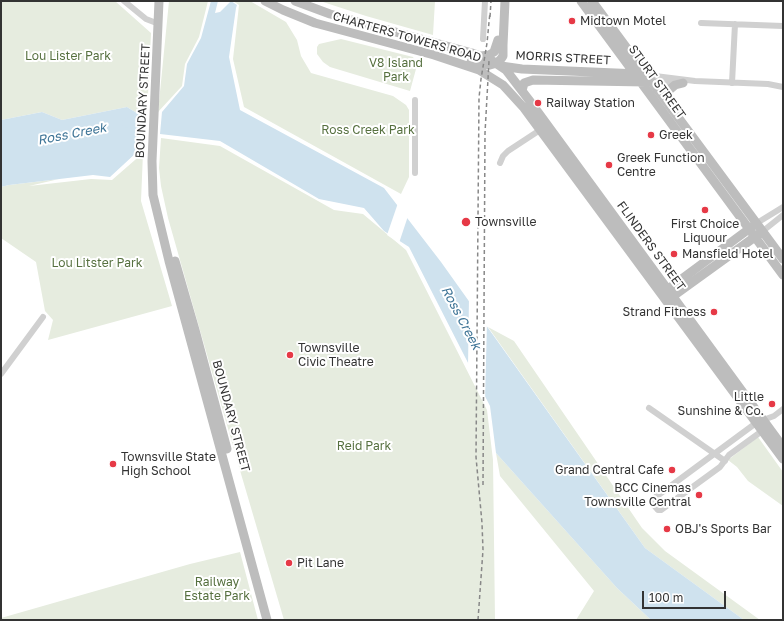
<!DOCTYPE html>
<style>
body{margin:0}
#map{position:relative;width:784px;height:621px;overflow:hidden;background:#fff;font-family:"Golos Text",sans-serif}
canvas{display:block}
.frame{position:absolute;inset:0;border:2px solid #333;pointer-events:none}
.scale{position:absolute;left:642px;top:591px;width:84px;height:18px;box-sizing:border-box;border:2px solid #333;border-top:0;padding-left:5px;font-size:12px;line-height:14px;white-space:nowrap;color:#333;-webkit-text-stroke:3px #fff;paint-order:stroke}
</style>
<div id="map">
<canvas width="784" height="621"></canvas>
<div class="frame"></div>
<div class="scale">100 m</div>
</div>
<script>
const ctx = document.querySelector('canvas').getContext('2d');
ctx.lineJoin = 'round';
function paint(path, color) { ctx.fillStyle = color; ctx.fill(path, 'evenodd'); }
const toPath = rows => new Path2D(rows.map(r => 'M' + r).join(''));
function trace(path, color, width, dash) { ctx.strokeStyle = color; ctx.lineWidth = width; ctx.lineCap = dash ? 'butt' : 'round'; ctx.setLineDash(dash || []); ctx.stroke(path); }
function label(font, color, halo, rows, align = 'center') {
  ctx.font = font + ' "Golos Text",sans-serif'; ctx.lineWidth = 4; ctx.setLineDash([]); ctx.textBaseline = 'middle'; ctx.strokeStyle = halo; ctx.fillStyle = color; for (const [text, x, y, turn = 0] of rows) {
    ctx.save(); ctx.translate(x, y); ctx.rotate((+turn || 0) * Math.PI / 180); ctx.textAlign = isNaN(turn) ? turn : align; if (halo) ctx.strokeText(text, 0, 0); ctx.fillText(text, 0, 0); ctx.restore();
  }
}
const green = toPath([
 [1,1,115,1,151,33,148,96,135,98,138,100,140,115,127,107,62,120,42,112,1,120],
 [169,1,208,1,199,37,185,64,182,86,158,112],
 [233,1,250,1,286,22,297,40,301,56,311,73,393,96,406,105,409,110,409,177,401,194,244,107,233,59,239,5],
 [320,1,435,1,433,35,366,16],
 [341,39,413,57,416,63,416,69,410,91,330,67,323,62,317,54,317,47,319,44],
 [161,138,220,146,334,210,363,214,406,250,487,410,493,460,495,620,284,620,239,467,168,218,161,186,159,168],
 [143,153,141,201,172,306,48,340,53,320,45,311,36,262,1,238,1,187,9,185,59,179,29,186,91,179,112,180],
 [488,327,514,341,642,528,665,551,760,620,744,620,645,548],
 [758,437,783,472,783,506,748,481,737,467,728,460],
 [496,453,617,588,651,620,576,620,594,591,500,476],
 [240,552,258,620,1,620,1,618,190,564]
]);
const water = toPath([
 [211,1,218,1,215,13,220,12,231,1,237,5,236,8,229,57,240,110,384,188,441,262,645,548,744,620,651,620,617,588,496,453,490,406,409,247,384,231,364,208,319,199,220,141,160,134,162,112,184,86,187,64,201,38],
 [127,107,140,115,141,124,136,153,110,177,93,175,9,185,1,187,1,120,42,112,62,120]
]);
const pier = toPath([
 [398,203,408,216,399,243,387,235],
 [469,297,487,322,485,401,468,367]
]);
const river = toPath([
 [127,123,142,119]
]);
const street = toPath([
 [124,1,146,19,159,24],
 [701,23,783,26],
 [483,39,485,1],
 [647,75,695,81,768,84,783,87],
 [652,82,677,83],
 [732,83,735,24],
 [500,163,503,156,508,151,540,130],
 [415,173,415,100],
 [757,223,783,207],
 [763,231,783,215],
 [1,374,43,317],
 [649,408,725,461],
 [763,420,774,416,783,409],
 [756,423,653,499,652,503,658,510,661,510,720,467,729,455,762,431]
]);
const secondary = toPath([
 [159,1,152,161,153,195,169,261,267,620],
 [265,1,283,10,315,23,434,55,479,70,503,85,524,108,783,459],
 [295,1,330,14,472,53,491,60,506,70,529,100,783,447],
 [581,1,783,275],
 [592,1,783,259],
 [481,56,489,55,494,52,498,40],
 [471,62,490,65,497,63,501,59,503,56,503,45,505,1],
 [501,66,522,69,639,74],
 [522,91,524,83,533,80,646,82],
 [667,102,666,95,668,91,675,85,683,83],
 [175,261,195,330,227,449],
 [664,292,753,226],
 [669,299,759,234]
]);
const rail = toPath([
 [490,17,491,1],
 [483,485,485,133,489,61],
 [478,620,483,550,482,523,476,457,479,98,481,79,487,43,490,12]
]);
const markers = [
 [572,21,4,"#e63946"],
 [538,103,4,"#e63946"],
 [651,135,4,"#e63946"],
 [609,165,4,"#e63946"],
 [705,210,4,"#e63946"],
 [466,222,5,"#e63946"],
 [674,254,4,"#e63946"],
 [714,312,4,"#e63946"],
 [290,355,4,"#e63946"],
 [772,404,4,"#e63946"],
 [113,464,4,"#e63946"],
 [672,470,4,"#e63946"],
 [699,495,4,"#e63946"],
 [667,529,4,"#e63946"],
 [289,563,4,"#e63946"]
];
const poiNames = [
 ["Midtown Motel",580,21],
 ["Railway Station",546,103],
 ["Greek",659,135],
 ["Greek Function",617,158],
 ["Centre",617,172],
 ["Townsville",475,222],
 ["First Choice",705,224,"center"],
 ["Liquour",705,238,"center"],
 ["Mansfield Hotel",682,254],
 ["Strand Fitness",706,312,"right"],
 ["Townsville",298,348],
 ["Civic Theatre",298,362],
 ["Little",764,397,"right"],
 ["Sunshine & Co.",764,411,"right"],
 ["Townsville State",121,457],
 ["High School",121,471],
 ["Grand Central Cafe",664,470,"right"],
 ["BCC Cinemas",691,488,"right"],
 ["Townsville Central",691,502,"right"],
 ["OBJ's Sports Bar",675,529],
 ["Pit Lane",297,563]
];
const streetNames = [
 ["CHARTERS TOWERS ROAD",407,37,16],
 ["MORRIS STREET",563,58,3],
 ["STURT STREET",657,82,54],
 ["BOUNDARY STREET",143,101,-87],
 ["FLINDERS STREET",651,246,54],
 ["BOUNDARY STREET",231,416,75]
];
const parkNames = [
 ["Lou Lister Park",68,56],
 ["V8 Island",396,63],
 ["Park",396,77],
 ["Ross Creek Park",368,130],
 ["Lou Litster Park",97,263],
 ["Reid Park",364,446],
 ["Railway",217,582],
 ["Estate Park",217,596]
];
const waterNames = [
 ["Ross Creek",72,134,-11],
 ["Ross Creek",461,318,62]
];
paint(green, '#e6ecdf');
paint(water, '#cfe2ee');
paint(pier, '#fff');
trace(river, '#cfe2ee', 10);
trace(street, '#d0d0d0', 6);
trace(secondary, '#bdbdbd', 9);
trace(rail, '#888', 1.5, [4, 3]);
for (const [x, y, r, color] of markers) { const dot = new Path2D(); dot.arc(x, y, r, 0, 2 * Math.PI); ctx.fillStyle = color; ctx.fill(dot); trace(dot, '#fff', 1.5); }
label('12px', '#333', '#fff', poiNames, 'left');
label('12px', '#333', '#fff', streetNames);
label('12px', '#56703f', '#fff', parkNames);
label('italic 13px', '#3f7597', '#fff', waterNames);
</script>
